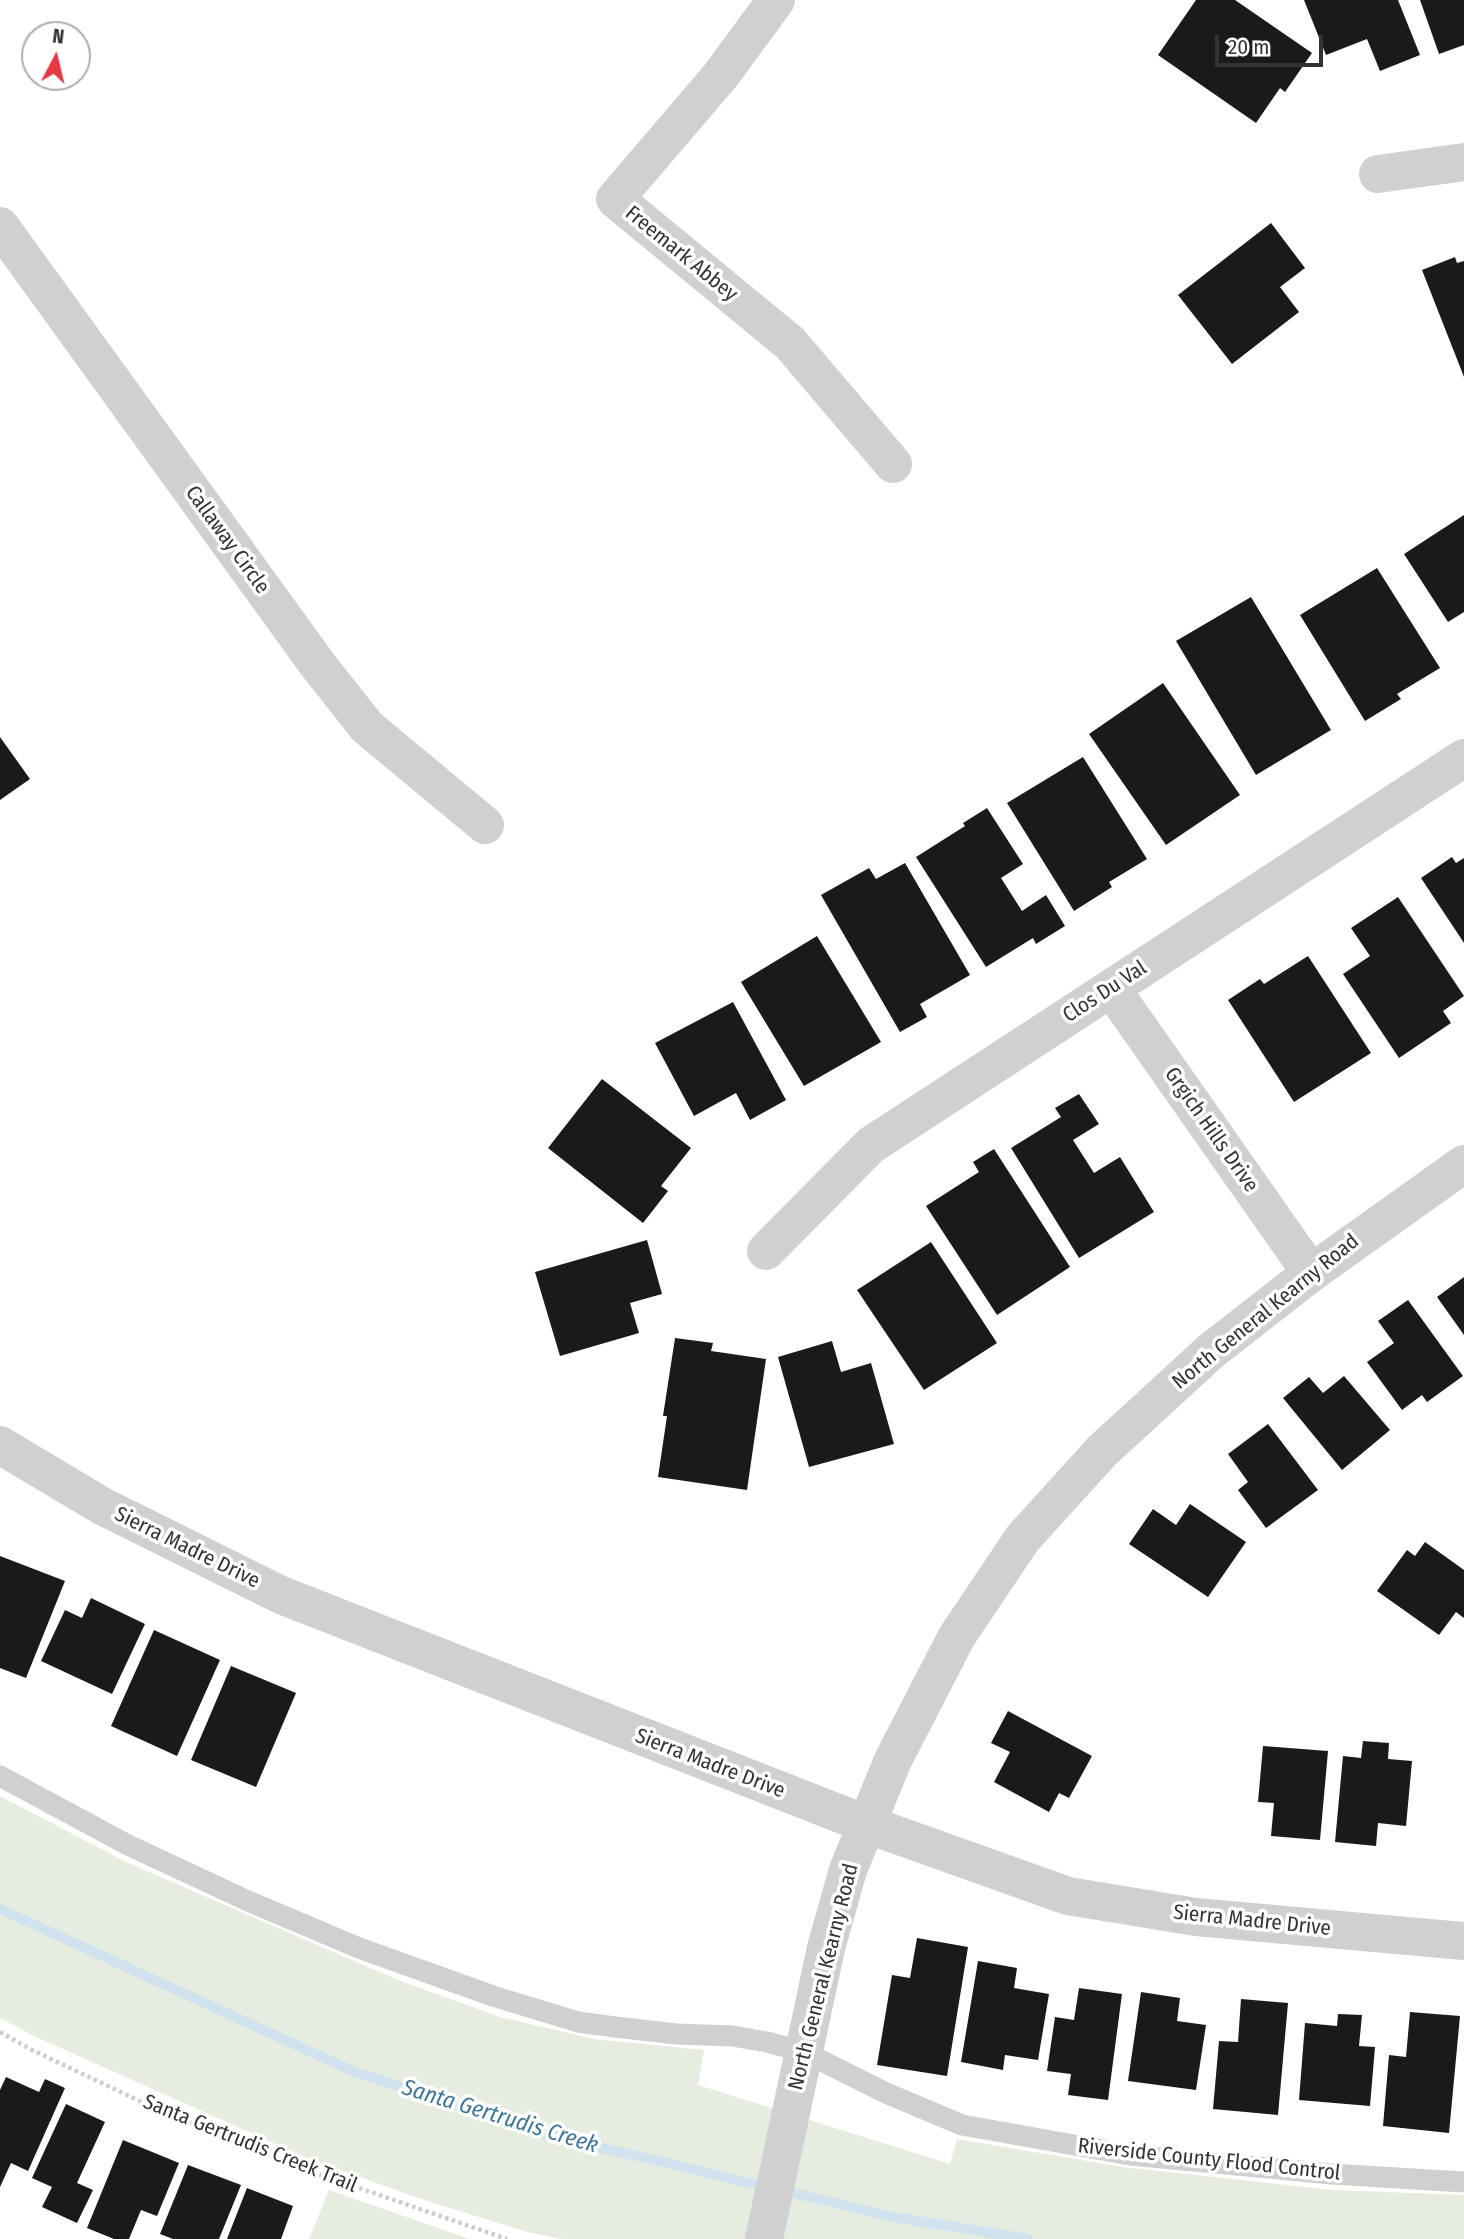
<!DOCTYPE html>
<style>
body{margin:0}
#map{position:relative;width:1464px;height:2239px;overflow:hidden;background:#fff;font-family:"Fira Sans Condensed",sans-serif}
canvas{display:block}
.north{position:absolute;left:21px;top:21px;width:70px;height:70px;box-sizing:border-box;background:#fff;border:2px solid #adadad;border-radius:50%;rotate:7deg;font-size:19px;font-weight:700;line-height:28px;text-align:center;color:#333}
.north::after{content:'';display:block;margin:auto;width:24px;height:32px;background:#e63946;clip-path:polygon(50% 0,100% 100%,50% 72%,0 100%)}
.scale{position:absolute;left:1215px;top:35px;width:108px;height:32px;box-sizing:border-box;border:4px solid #333;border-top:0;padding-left:9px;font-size:21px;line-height:24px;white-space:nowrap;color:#333;-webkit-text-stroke:5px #fff;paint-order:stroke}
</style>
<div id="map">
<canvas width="1464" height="2239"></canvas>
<div class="north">N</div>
<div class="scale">20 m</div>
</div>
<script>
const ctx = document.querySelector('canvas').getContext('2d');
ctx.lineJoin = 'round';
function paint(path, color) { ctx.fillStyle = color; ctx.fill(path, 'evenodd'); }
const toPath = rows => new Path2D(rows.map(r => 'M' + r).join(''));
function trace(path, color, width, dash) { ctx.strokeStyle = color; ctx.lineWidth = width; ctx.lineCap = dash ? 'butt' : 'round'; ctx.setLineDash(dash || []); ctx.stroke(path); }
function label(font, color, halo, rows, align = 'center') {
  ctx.font = font + ' "Fira Sans Condensed",sans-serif'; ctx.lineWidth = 7; ctx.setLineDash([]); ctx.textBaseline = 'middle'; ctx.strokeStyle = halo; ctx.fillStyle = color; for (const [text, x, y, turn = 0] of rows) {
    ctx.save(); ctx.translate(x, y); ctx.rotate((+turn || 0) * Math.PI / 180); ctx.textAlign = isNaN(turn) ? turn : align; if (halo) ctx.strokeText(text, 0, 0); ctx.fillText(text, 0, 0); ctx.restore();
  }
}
const green = toPath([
 [0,1796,126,1862,398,1980,500,2017,594,2039,704,2050,698,2085,950,2164,957,2139,1123,2167,1333,2190,1464,2195,1464,2239,562,2239,527,2232,427,2201,307,2158,34,2036,0,2018],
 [329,2190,470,2239,309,2239]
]);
const stream = toPath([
 [0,1909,355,2072,544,2134,893,2217,1028,2239]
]);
const building = toPath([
 [1196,0,1235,0,1312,53,1285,92,1280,88,1256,123,1158,55],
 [1304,0,1398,0,1420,55,1380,71,1367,39,1326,55],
 [1420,0,1464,0,1464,45,1439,54],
 [1271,223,1305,268,1280,287,1299,312,1232,364,1178,295],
 [1455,257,1457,263,1464,261,1464,377,1422,270],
 [1464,515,1464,612,1448,622,1404,554],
 [1377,568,1440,668,1397,694,1401,699,1365,721,1300,615],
 [1251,597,1331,730,1256,775,1176,641],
 [1163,683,1240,795,1166,845,1089,734],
 [0,737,30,779,0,800],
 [1083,757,1147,859,1109,882,1112,887,1074,911,1007,803],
 [987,808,1023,864,1001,878,1022,911,1046,895,1065,926,1036,944,1033,938,986,967,916,857,965,826,963,823],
 [1452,857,1456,863,1464,858,1464,943,1421,878],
 [905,863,970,975,920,1004,927,1017,900,1032,821,895,869,868,876,879],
 [1398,897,1464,996,1443,1011,1451,1023,1399,1058,1343,974,1370,956,1351,928],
 [817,936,881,1042,804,1086,741,982],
 [1308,956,1371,1053,1294,1102,1228,1000,1260,979,1264,984],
 [733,1002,786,1100,750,1120,736,1093,694,1116,655,1043],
 [602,1079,691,1148,661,1186,668,1191,643,1223,548,1148],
 [1079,1094,1099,1124,1073,1140,1094,1173,1120,1157,1154,1212,1079,1258,1011,1148,1061,1117,1055,1108],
 [994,1149,1070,1267,997,1315,926,1206,979,1172,973,1162],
 [647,1240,662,1294,630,1303,639,1333,560,1356,535,1272],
 [931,1242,997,1343,924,1390,857,1290],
 [1464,1277,1464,1335,1437,1297],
 [1408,1300,1463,1376,1427,1402,1422,1395,1402,1410,1367,1362,1394,1343,1378,1321],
 [675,1338,713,1343,711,1351,766,1359,747,1490,658,1477,667,1416,663,1416],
 [832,1341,841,1372,871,1363,894,1444,809,1467,778,1357],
 [1344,1376,1390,1430,1342,1470,1283,1398,1309,1377,1323,1393],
 [1268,1424,1318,1490,1266,1528,1238,1490,1248,1482,1228,1454],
 [1190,1504,1246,1542,1208,1597,1129,1544,1153,1509,1176,1525],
 [1425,1542,1464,1570,1464,1618,1456,1612,1439,1635,1377,1591,1407,1550,1415,1556],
 [0,1556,65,1581,26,1678,0,1668],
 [91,1598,145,1624,112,1694,41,1661,65,1610,82,1618],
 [154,1630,220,1660,177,1756,111,1726],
 [231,1666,296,1693,256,1787,191,1760],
 [1008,1711,1092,1756,1069,1798,1059,1793,1049,1812,994,1782,1010,1752,991,1743],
 [1363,1741,1389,1743,1388,1759,1412,1761,1406,1826,1378,1823,1376,1846,1335,1842,1343,1756,1361,1758],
 [1263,1746,1328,1751,1320,1840,1271,1836,1274,1803,1258,1802],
 [917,1938,968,1947,947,2076,877,2065,892,1975,910,1978],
 [978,1961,1017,1968,1014,1988,1049,1994,1038,2060,1005,2055,1003,2070,961,2062],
 [1079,1988,1122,1994,1108,2100,1068,2095,1071,2074,1047,2071,1055,2017,1074,2020],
 [1141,1992,1180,1998,1177,2021,1206,2025,1196,2090,1128,2081],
 [1241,1999,1288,2003,1278,2115,1213,2109,1219,2041,1238,2042],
 [1410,2012,1460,2016,1449,2133,1383,2126,1389,2055,1406,2057],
 [1338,2014,1362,2015,1359,2046,1375,2047,1370,2106,1299,2100,1305,2023,1337,2026],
 [6,2077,39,2092,45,2079,65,2088,28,2171,11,2163,0,2187,0,2090],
 [66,2104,105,2122,77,2183,93,2190,77,2223,42,2207,52,2187,32,2178],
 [123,2140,179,2163,157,2216,141,2210,129,2239,114,2239,87,2228],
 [188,2165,241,2185,219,2239,173,2239,160,2234],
 [247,2188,293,2206,281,2239,227,2239]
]);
const path = toPath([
 [0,2032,30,2049,144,2103,304,2169,507,2239]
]);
const lane = toPath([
 [0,1776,128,1845,248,1901,359,1948,493,1996,578,2022,615,2027,677,2034,732,2036,767,2042,804,2052,886,2093,962,2125,1130,2155,1332,2174,1464,2182]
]);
const street = toPath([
 [776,0,721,75,615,199,790,343,893,464],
 [1378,174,1464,162],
 [0,226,318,665,367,727,485,825],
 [1111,988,1311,1273],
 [766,1251,871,1145,1464,758],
 [0,1445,102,1506,281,1595,866,1824,1068,1896,1196,1917,1464,1941],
 [764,2239,826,1948,848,1870,893,1760,957,1636,1023,1538,1102,1451,1211,1351,1311,1273,1464,1164]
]);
const streetNames = [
 ["Freemark Abbey",681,254,39],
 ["Callaway Circle",227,540,54],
 ["Clos Du Val",1105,992,-33],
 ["Grgich Hills Drive",1211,1130,55],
 ["North General Kearny Road",1266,1312,-39],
 ["Sierra Madre Drive",187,1548,26],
 ["Sierra Madre Drive",710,1764,21],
 ["Sierra Madre Drive",1252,1921,6],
 ["North General Kearny Road",824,1977,-76],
 ["Santa Gertrudis Creek Trail",250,2144,22],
 ["Riverside County Flood Control",1209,2160,6]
];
const waterNames = [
 ["Santa Gertrudis Creek",500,2117,17]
];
paint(green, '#e6ecdf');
trace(stream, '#cfe2ee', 10);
paint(building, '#1a1a1a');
trace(path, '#cdcdcd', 4.5, [3.5, 3.5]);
trace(lane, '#d0d0d0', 21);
trace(street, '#d0d0d0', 38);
label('21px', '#333', '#fff', streetNames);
label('italic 23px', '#3f7597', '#fff', waterNames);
</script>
